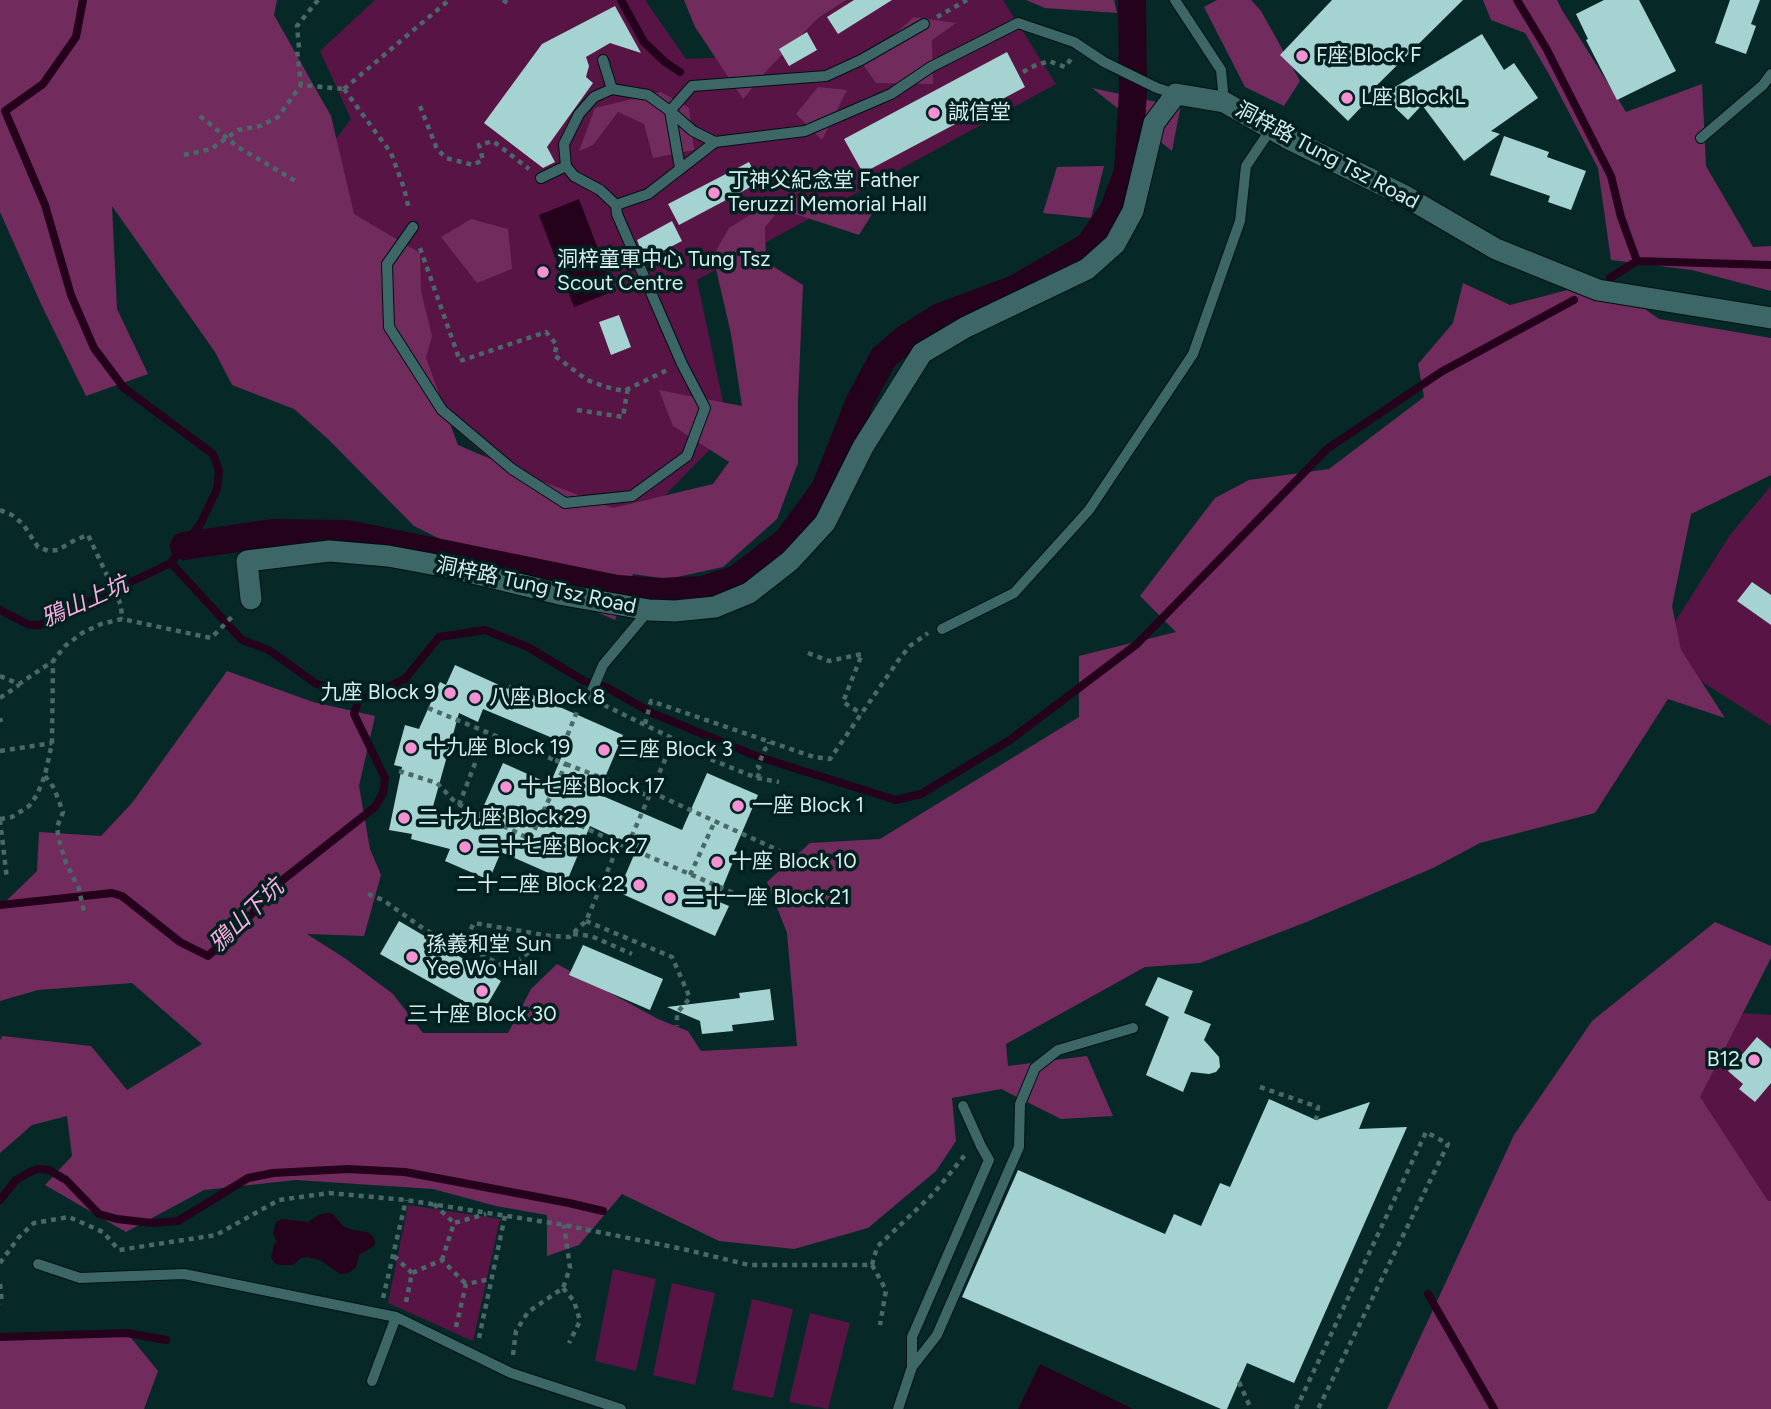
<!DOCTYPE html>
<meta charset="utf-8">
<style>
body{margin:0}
canvas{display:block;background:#062928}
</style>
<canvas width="1771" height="1409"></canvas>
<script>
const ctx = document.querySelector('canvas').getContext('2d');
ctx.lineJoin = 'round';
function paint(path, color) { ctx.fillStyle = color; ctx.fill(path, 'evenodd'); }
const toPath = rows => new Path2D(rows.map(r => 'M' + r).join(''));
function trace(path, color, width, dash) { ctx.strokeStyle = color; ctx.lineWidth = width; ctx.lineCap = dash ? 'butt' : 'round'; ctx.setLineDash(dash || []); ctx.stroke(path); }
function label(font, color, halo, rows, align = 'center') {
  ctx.font = font + ' Figtree,"Noto Sans TC",sans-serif'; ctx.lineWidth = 7; ctx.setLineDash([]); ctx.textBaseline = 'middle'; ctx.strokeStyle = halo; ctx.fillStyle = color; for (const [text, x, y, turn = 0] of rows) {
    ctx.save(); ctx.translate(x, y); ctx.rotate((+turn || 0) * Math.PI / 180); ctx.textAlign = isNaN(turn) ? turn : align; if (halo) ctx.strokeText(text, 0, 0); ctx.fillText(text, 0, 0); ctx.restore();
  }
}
const green = toPath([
 [375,0,645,0,686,59,750,56,792,0,1003,0,1056,84,697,280,724,407,719,440,632,529,550,513,443,418,315,167,351,119,320,51],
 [1771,486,1771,726,1656,652,1730,535],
 [1693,1010,1771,1015,1771,1290,1658,1086],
 [408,1205,500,1219,473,1341,388,1303],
 [613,1269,656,1279,636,1371,595,1361],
 [672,1283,715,1293,695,1385,653,1375],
 [752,1299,793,1309,773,1398,732,1390],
 [810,1313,850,1323,828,1409,789,1402]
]);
const forest = toPath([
 [0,0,277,0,274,15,331,116,354,214,420,253,421,291,432,336,426,358,458,445,544,482,613,508,713,484,729,462,673,426,659,390,742,406,731,334,713,256,729,228,776,199,820,197,872,214,859,235,780,209,765,227,766,262,803,285,798,400,798,463,777,519,723,567,668,579,633,574,615,620,514,576,414,526,327,438,294,409,232,385,215,352,112,206,117,309,148,374,86,396,41,304,0,212],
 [684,0,846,0,818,18,770,67,743,99,695,27],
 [1026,0,1114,0,1117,13,1045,8],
 [1217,0,1251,0,1261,11,1300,81,1284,106,1245,87,1204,7],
 [1483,0,1557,0,1562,10,1626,112,1702,84,1706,166,1753,247,1771,246,1771,291,1692,270,1611,260,1598,168,1551,78,1525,33,1491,20],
 [914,17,956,23,932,40,933,84,876,83,862,63],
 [818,87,847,90,822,140,796,114],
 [1092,88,1157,102,1181,104,1172,151],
 [661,92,689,108,694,150,653,158,644,124,618,112,593,145,579,151,595,108],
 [1104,166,1091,218,1043,213,1057,167],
 [471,219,508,229,512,269,477,283,441,237],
 [1463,283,1510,305,1575,288,1610,284,1659,319,1771,338,1771,475,1691,514,1672,606,1681,650,1725,718,1668,699,1595,813,1480,843,1433,868,1304,923,1200,963,1145,967,1006,1044,1008,1066,1087,1056,1113,1116,1061,1119,1001,1089,952,1098,956,1141,936,1171,868,1228,794,1249,719,1241,622,1194,579,1245,547,1256,547,1215,496,1206,433,1189,296,1180,204,1190,126,1232,45,1185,72,1156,67,1116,32,1125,0,1153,0,1041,2,1036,91,1046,127,1090,202,1044,132,983,38,990,0,1001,0,907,37,871,39,832,101,836,132,803,227,671,313,702,375,716,359,786,370,849,381,875,364,936,307,934,346,959,393,994,423,1033,508,1033,531,989,557,964,658,1019,688,1031,701,1051,797,1046,787,933,767,882,810,843,880,839,1079,717,1079,656,1176,632,1140,596,1215,498,1249,480,1329,469,1424,397,1418,364,1453,323],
 [1715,922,1771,946,1771,958,1700,1097,1768,1201,1771,1201,1771,1409,1387,1409,1514,1135,1592,1021],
 [127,1333,158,1371,144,1409,0,1409,0,1337]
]);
const water = toPath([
 [579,199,614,291,574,307,539,215],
 [327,1213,333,1214,344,1227,353,1230,368,1232,373,1236,375,1242,374,1246,359,1255,356,1267,349,1273,340,1274,320,1260,307,1257,301,1258,293,1265,280,1265,274,1263,271,1257,274,1244,277,1241,273,1234,276,1222,282,1219,308,1222,320,1214],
 [1040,1364,1133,1409,1018,1409]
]);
const stream = toPath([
 [83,0,76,37,43,84,5,111,45,205,71,295,94,348,124,388,213,454,219,471,217,489,201,523,171,563,242,640,269,650,315,683,358,701,405,679,439,637,485,630,528,647,584,681,606,687,652,713,756,756,896,800,921,794,1010,740,1137,644,1327,449,1441,372,1574,300],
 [621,0,644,42,665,62,680,72],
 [1517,0,1546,48,1611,176,1621,217,1637,261],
 [1610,278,1637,261,1771,265],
 [0,610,29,625,40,625,171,563],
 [0,905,112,893,122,896,180,942,208,956,240,927,280,882,375,807,383,793,385,778,354,714,358,701],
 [0,1200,16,1180,30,1172,38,1169,49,1170,66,1180,99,1214,117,1219,152,1223,178,1221,248,1178,273,1173,348,1169,405,1172,569,1203,603,1211],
 [1428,1294,1494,1409],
 [0,1337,127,1333,166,1340]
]);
const canal = toPath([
 [184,546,272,533,347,534,617,589,661,592,703,590,737,579,787,541,825,489,860,401,883,358,905,339,940,317,1015,289,1089,246,1113,211,1128,172,1133,91,1132,0]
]);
const building = toPath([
 [854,0,892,0,838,34,827,17],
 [1332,0,1463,0,1365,97,1367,101,1348,121,1280,55],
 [1604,0,1639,0,1676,71,1617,100,1586,40,1588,39,1576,14],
 [1730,0,1760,0,1751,24,1756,26,1746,54,1715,43],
 [615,6,641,53,610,43,586,57,589,66,586,77,593,83,547,147,555,162,543,168,484,123,542,44],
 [807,32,817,50,789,66,779,49],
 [1482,34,1504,70,1514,63,1538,98,1491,131,1500,134,1464,161,1422,105,1408,120,1382,95],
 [1007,52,1025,87,863,173,844,139],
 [1504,136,1549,152,1547,157,1586,171,1571,210,1548,202,1550,196,1490,175],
 [749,162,760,182,679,225,668,204],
 [672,221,682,241,645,260,637,240],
 [619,315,631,347,611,355,599,322],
 [1752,582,1771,595,1771,625,1737,601],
 [455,665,508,689,510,685,623,735,598,794,682,830,707,773,758,795,734,851,737,852,717,901,729,906,715,936,618,892,637,848,590,826,567,881,501,852,489,880,445,861,450,849,411,839,412,834,389,830,402,767,394,765,405,725,419,729,440,682,446,685],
 [483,709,567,744,550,784,503,763,477,821,432,810,459,713,478,722],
 [399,921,501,981,483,1012,380,954],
 [583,945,663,979,650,1010,569,975],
 [1158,977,1193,991,1184,1013,1211,1024,1204,1040,1219,1057,1220,1067,1216,1072,1209,1074,1191,1072,1183,1092,1146,1075,1169,1017,1145,1005],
 [770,989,774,1020,732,1025,733,1031,702,1034,700,1021,667,1007,740,998,739,993],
 [1757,1037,1771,1049,1771,1083,1755,1102,1739,1089,1743,1084,1728,1071],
 [1269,1099,1316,1120,1370,1102,1359,1129,1407,1127,1294,1383,1247,1363,1227,1409,1221,1409,962,1297,1018,1170,1165,1234,1174,1214,1201,1226,1220,1183,1230,1187]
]);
const path = toPath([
 [318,0,297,26,299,48,297,50,301,85,344,89],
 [503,0,509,4],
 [937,17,967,0],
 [1023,72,1034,66,1049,61,1065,67,1071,59],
 [344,89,391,153,404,188,409,209],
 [344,89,449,0],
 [420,106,437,149,446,158,473,165,483,160,479,145,493,141,529,169],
 [200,116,238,147,297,182],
 [184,155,211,149,238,130,260,126,278,117,301,85],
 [420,248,460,361,546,332,557,345,554,355,587,380,606,387,624,391,667,370],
 [577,410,623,417,628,387],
 [0,510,12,515,23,524,38,547,49,551,58,550,75,540,88,535,121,605,122,619],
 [808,653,829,661,862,654,843,702,862,714],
 [0,676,19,684,53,661,65,646,82,633,101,624,122,619,211,638,234,615],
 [0,698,19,685],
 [604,705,674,739,695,753,757,778,779,782],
 [428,708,557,761],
 [0,718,1,722],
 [645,724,651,701,814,757,830,759,900,658,910,646,928,633],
 [0,751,52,743],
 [566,764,649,796],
 [399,771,437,783,456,803,530,839,566,764,557,761,578,709],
 [45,776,54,788,63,812,57,827,59,840,66,863,79,889,84,912],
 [757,778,761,770,758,766,765,749,769,747,769,742],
 [651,792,780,851],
 [459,805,487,732],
 [544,808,619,844],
 [0,819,12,817,29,806,37,795,45,775,52,743,53,661],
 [0,820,7,879],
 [627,847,743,897],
 [690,875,715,821],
 [368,894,383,900,424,929,460,949,474,923,550,936,569,937,586,921,619,844,627,847,674,739],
 [586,921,672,957,690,998,677,1013,677,1026],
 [573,934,591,936,632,954],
 [463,945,505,967,520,959,550,936],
 [1260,1087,1318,1107,1316,1120],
 [434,1204,454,1223],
 [394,1256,412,1273],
 [442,1260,454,1223,486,1214],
 [0,1263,19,1237,34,1223,69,1217,103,1232,119,1250,216,1235,279,1200,329,1193,406,1200,564,1225,683,1249,749,1265,872,1265,877,1247,934,1193,965,1155],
 [872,1265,886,1290,880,1325],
 [0,1284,2,1304],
 [563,1288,574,1301,580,1321,569,1343],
 [383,1298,406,1200],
 [406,1302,412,1273,442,1260,466,1284],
 [456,1327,466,1284,491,1279],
 [479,1338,505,1216],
 [513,1355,516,1331,528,1312,563,1288,570,1268,564,1225],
 [1239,1382,1251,1409],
 [1296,1409,1426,1132,1448,1144,1318,1409]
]);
const lane = toPath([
 [1175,0,1221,70,1224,102],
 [603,60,612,89],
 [1701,138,1763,85,1771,74],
 [715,142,693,131,670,111,648,95,612,89,594,97,579,114,564,144,566,166,574,176,600,190,616,205,648,194,715,142,805,131,891,94,931,67,1018,23,1074,42,1104,62,1157,88,1176,94],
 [680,168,670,111,692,86,826,76,861,60,924,24],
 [541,178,566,166],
 [413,227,387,264,389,327,442,410,512,469,565,503,632,496,687,456,705,408,682,364,617,214,616,205],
 [942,629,1014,593,1089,510,1193,354,1240,221,1246,166,1271,129],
 [589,698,603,665,649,610],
 [38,1264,80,1278,184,1274,396,1317,511,1373,621,1409],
 [912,1367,937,1335,1019,1147,1020,1104,1035,1068,1058,1050,1133,1028],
 [372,1381,396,1317],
 [898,1409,912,1367,912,1337,989,1160,981,1146,963,1106]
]);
const street = toPath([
 [251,599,247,561,329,551,388,556,448,567,564,595,649,610,675,611,715,607,749,593,790,561,825,523,863,447,922,353,966,327,1087,269,1115,244,1133,211,1154,123,1176,94,1224,102,1287,138,1405,196,1496,249,1598,290,1771,318]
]);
const markers = [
 [1302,56,7,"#f491d3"],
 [1347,98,7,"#f491d3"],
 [934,113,7,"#f491d3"],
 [714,193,7,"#f491d3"],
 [543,272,7,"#f491d3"],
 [450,693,7,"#f491d3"],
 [475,698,7,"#f491d3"],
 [411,748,7,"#f491d3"],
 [604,750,7,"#f491d3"],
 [506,787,7,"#f491d3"],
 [738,806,7,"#f491d3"],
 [404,818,7,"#f491d3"],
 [465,847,7,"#f491d3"],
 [717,862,7,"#f491d3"],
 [639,885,7,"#f491d3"],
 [670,898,7,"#f491d3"],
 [412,957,7,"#f491d3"],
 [482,991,7,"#f491d3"],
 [1754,1060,7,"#f491d3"]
];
const poiNames = [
 ["F座 Block F",1316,56],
 ["L座 Block L",1361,98],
 ["誠信堂",948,113],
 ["丁神父紀念堂 Father",728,181],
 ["Teruzzi Memorial Hall",728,205],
 ["洞梓童軍中心 Tung Tsz",557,260],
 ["Scout Centre",557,284],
 ["九座 Block 9",436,693,"right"],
 ["八座 Block 8",489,698],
 ["十九座 Block 19",425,748],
 ["三座 Block 3",618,750],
 ["十七座 Block 17",520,787],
 ["一座 Block 1",752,806],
 ["二十九座 Block 29",418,818],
 ["二十七座 Block 27",479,847],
 ["十座 Block 10",731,862],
 ["二十二座 Block 22",625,885,"right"],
 ["二十一座 Block 21",684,898],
 ["孫義和堂 Sun",426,945],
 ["Yee Wo Hall",426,969],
 ["三十座 Block 30",482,1015,"center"],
 ["B12",1740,1060,"right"]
];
const streetNames = [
 ["洞梓路 Tung Tsz Road",1327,156,28],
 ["洞梓路 Tung Tsz Road",536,586,12]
];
const waterNames = [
 ["鴉山上坑",85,602,-24],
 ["鴉山下坑",247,916,-44]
];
paint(green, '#571445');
paint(forest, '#722b5d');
paint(water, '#24021b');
trace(stream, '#24021b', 8);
trace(canal, '#24021b', 28);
paint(building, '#a5d3d1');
trace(lane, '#001010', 12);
trace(street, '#001010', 23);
trace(path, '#496867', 4.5, [5, 5]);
trace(lane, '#3d6766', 10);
trace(street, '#3d6766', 21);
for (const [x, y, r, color] of markers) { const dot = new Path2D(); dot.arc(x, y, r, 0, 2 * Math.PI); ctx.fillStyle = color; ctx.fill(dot); trace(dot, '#001f1f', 2.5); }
label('21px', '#d6eceb', '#001f1f', poiNames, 'left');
label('21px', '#d6eceb', '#001f1f', streetNames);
label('italic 23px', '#feabe1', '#001f1f', waterNames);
</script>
